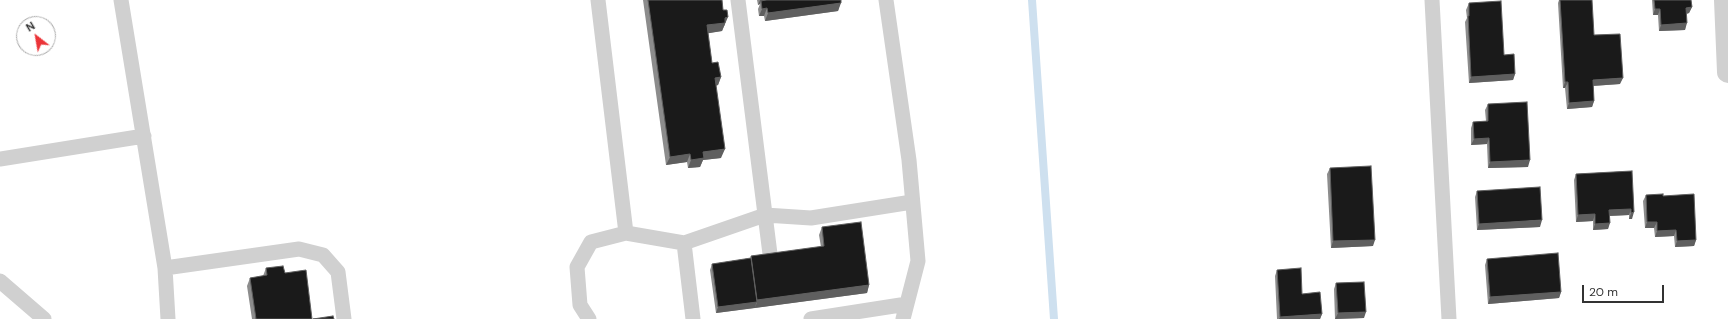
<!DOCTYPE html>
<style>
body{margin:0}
#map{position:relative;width:1728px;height:319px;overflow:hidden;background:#fff;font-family:"DM Sans",sans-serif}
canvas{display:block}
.north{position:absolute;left:16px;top:16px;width:40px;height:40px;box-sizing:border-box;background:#fff;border:1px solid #adadad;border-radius:50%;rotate:329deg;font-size:11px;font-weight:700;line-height:16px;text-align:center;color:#333}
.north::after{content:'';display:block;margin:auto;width:14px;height:18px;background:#eb3438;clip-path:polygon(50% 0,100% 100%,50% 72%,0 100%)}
.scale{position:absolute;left:1582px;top:285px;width:82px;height:18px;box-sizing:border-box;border:2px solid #333;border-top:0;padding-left:5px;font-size:12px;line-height:14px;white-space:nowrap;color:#333;-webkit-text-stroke:3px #fff;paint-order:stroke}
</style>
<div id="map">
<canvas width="1728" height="319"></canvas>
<div class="north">N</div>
<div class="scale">20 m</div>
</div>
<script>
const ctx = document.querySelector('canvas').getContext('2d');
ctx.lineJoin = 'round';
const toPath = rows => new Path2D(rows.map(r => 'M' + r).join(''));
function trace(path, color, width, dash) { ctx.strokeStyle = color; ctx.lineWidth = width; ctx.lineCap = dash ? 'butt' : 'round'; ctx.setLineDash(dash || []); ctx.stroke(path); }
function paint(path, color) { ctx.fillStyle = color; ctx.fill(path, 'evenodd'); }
const stream = toPath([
 [1032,0,1054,319]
]);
const service = toPath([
 [121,0,165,268,168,319],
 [598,0,626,233],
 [738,0,770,254],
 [886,0,909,160,918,261,903,319],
 [1432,0,1449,319],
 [0,159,144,136],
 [684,243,693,319],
 [165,268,299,249,323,255,338,272,344,319],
 [0,281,44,319],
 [589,319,580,305,577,267,591,242,626,233,684,243,765,215,811,218,912,202],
 [811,319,907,304]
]);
const minor = toPath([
 [1725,0,1728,72]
]);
const wall = toPath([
 [643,0,722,0,725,25,724,26,722,31,708,33,712,63,721,77,718,85,716,86,721,158,703,160,700,167,688,168,687,162,666,165],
 [757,0,841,0,838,11,765,21,764,16,759,16,758,9,760,4,758,5],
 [1559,0,1560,0,1594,35,1620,84,1593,86,1594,101,1592,107,1567,109,1565,88,1563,88,1558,3],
 [1652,0,1691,0,1692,7,1689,13,1687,14,1685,30,1659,31,1658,15,1653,15],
 [1469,3,1504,55,1515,74,1513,80,1469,83,1465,22,1467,18,1466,10],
 [1488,104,1528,167,1488,168,1487,144,1471,145,1471,128,1473,122,1486,121,1485,110],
 [1330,168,1373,246,1331,248,1327,174],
 [1632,171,1632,219,1629,219,1629,215,1610,216,1608,229,1593,230,1593,221,1576,222,1574,180,1576,174],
 [1477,191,1540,227,1477,230,1475,197],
 [1646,195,1663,196,1696,240,1694,246,1675,247,1674,236,1655,237,1654,228,1645,228,1643,201],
 [822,227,869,285,867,293,716,313,710,270,712,264,751,258,751,256,821,247,819,235],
 [1487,259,1561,292,1559,298,1488,304,1485,265],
 [266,268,285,273,312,319,252,319,247,286,250,278,263,276],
 [1277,270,1302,294,1322,314,1320,319,1277,319,1275,276],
 [1336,283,1364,318,1335,319,1334,289]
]);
const shadedWall = toPath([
 [760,0,764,0,763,4,761,1,760,4,758,5],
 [841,3,838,11,765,21,768,13],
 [1692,7,1689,13,1684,14,1686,8],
 [767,8,764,16,759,16,762,9],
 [1655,9,1660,9,1658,15,1653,15],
 [728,17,722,31,704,34,707,25],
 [1687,23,1685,30,1659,31,1661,25],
 [1515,74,1513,80,1469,83,1471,77],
 [721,77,718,85,712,86,715,78],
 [1623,78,1620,84,1591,86,1593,80],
 [1565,82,1568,82,1565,88,1563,88],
 [1594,101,1592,107,1567,109,1569,103],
 [1489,138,1487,144,1471,145,1474,139],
 [725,149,721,158,703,160,700,167,688,168,691,160,703,152],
 [690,154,687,162,666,165,670,157],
 [1530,160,1528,167,1488,168,1490,162],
 [1631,209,1629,215,1607,216,1609,210],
 [1634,212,1632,219,1629,219,1631,213],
 [1595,214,1593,221,1576,222,1578,215],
 [1542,220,1540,227,1477,230,1479,224],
 [1647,222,1657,222,1654,228,1645,228],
 [1610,223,1608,229,1593,230,1595,224],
 [1676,230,1674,236,1655,237,1657,231],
 [1375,240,1373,246,1331,248,1333,241],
 [1696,240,1694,246,1675,247,1677,241],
 [869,285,867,293,755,308,757,300],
 [1561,292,1559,298,1488,304,1490,297],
 [757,302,755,308,716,313,718,307],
 [1366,312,1364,318,1335,319,1338,313],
 [1322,314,1320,319,1279,319,1280,317]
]);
const building = toPath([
 [648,0,722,0,723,10,727,10,728,17,725,18,725,23,707,25,712,63,718,62,721,77,715,78,725,149,703,152,704,158,691,160,690,154,670,157,648,0],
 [766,0,841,0,841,3,768,13,767,8,762,9,761,1,766,0],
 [1560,0,1592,0,1594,35,1620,34,1623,78,1593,80,1594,101,1569,103,1568,82,1565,82,1560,0],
 [1654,0,1691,0,1692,7,1686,8,1687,23,1661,25,1660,9,1655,9,1654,0],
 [1501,1,1504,55,1514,54,1515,74,1471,77,1468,16,1469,16,1469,3,1501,1],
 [1527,102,1530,160,1490,162,1489,138,1474,139,1473,122,1488,121,1488,104,1527,102],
 [1371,166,1375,240,1333,241,1330,168,1371,166],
 [1632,171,1634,212,1631,213,1631,209,1609,210,1610,223,1595,224,1595,214,1578,215,1576,174,1632,171],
 [1540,187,1542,220,1479,224,1477,191,1540,187],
 [1663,194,1663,196,1694,194,1696,240,1677,241,1676,230,1657,231,1657,222,1647,222,1646,195,1663,194],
 [861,222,869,285,757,300,751,256,824,246,822,227,861,222],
 [1558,253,1561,292,1490,297,1487,259,1558,253],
 [751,258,757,302,718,307,712,264,751,258],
 [283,266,285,273,306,270,312,319,256,319,250,278,267,275,266,268,283,266],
 [1301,268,1302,294,1320,292,1322,314,1280,317,1277,270,1301,268],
 [1364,282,1366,312,1338,313,1336,283,1364,282],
 [333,316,334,319,313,319,333,316]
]);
trace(stream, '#cee0ef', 8);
trace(service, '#d0d0d0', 15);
trace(minor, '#d0d0d0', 22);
paint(wall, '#8c8c8c');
paint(shadedWall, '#5f5f5f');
paint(building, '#1a1a1a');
trace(building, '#5f5f5f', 1);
</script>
